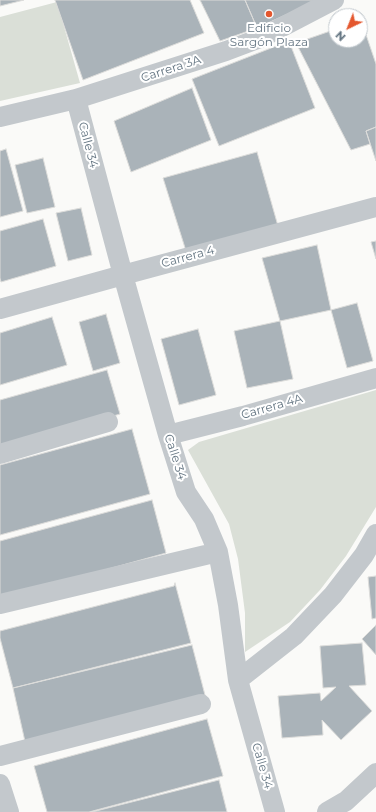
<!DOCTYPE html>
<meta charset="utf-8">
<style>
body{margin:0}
#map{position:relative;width:376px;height:812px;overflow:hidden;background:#fafaf8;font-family:Montserrat,sans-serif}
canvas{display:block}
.north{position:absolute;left:328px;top:8px;width:40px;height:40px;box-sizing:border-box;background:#fff;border:1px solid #c1c8cd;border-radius:50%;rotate:223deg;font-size:11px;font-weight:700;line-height:16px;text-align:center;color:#657683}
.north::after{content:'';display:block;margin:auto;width:14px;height:18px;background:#e4572e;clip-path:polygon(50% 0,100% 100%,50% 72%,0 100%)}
</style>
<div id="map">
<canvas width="376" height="812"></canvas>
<div class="north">N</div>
</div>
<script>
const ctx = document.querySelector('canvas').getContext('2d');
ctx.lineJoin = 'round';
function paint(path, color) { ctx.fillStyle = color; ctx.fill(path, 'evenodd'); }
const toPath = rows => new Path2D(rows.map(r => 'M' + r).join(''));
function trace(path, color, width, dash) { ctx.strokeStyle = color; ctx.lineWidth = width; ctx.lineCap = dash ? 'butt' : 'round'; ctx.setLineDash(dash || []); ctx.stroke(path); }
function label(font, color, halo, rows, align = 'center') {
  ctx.font = font + ' Montserrat,sans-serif'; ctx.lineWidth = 4; ctx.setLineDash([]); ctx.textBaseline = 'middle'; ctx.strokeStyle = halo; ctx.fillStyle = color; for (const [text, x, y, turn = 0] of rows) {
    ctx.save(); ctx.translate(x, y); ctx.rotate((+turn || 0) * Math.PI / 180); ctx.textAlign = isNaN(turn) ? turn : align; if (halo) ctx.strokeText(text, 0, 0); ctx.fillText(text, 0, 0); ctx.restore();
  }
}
const green = toPath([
 [57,2,80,83,0,101,0,17],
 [376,390,376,507,346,556,320,590,290,622,245,652,245,613,238,559,229,524,188,450,199,442]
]);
const building = toPath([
 [0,0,24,0,0,6,0,0],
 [55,0,190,0,204,33,83,80,55,0],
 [200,0,245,0,257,28,220,41,200,0],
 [245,0,318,0,257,28,245,0],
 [360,20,361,20,376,64,376,127,366,131,370,144,351,150,296,43,336,29,336,40,360,40,360,20],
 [289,41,315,108,219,146,192,79,289,41],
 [192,88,211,140,131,172,114,121,192,88],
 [376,127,376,161,366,131,376,127],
 [6,149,23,211,0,217,0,151,6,149],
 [257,152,278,226,186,251,163,178,257,152],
 [43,158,55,207,27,213,15,165,43,158],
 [81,208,92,255,68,261,56,213,81,208],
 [43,219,56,266,1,282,0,278,0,231,43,219],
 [376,241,376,259,371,242,376,241],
 [317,245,331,310,280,321,262,258,317,245],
 [357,303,373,361,347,368,331,310,357,303],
 [106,314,120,363,93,371,79,322,106,314],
 [52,317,67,365,0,385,0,333,52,317],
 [280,321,293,379,247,388,234,331,280,321],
 [198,329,216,395,179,405,161,339,198,329],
 [107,370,120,414,0,449,0,400,107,370],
 [132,429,150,494,0,535,0,465,132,429],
 [152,500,166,553,0,599,0,541,152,500],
 [376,576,376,618,372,619,368,577,376,576],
 [175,583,191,643,13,688,0,638,0,631,174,586,175,583],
 [376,625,376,655,362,639,376,625],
 [362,643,366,685,349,686,372,711,341,740,322,720,323,735,282,738,278,696,320,693,321,701,336,687,323,688,320,646,362,643],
 [192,645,206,699,26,746,13,688,192,645],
 [207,719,223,776,89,812,47,812,34,766,207,719],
 [219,780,227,812,92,812,219,780]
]);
const minor = toPath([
 [76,99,123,275,168,435,186,492,204,519,218,552,228,605,238,680,275,812],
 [0,117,76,99,226,51,263,37,334,0],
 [0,309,123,275,376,207],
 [168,435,243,416,376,378],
 [0,454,108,422],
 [0,604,218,552],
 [238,680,294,636,333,595,364,555,376,534],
 [0,756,201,704],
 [0,784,9,812],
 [327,812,346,801,376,773]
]);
const markers = [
 [269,14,4,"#e4572e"]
];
const poiNames = [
 ["Edificio",269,28],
 ["Sargón Plaza",269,42]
];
const streetNames = [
 ["Carrera 3A",171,69,-18],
 ["Calle 34",88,145,75],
 ["Carrera 4",188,257,-15],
 ["Carrera 4A",272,407,-16],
 ["Calle 34",175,457,72],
 ["Calle 34",262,766,74]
];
paint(green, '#dadfd7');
paint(building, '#aab3b9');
trace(building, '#dcdcda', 1);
trace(minor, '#c3c8cc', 20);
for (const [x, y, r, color] of markers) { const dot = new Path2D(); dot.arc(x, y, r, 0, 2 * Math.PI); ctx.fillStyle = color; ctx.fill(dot); trace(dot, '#fff', 1.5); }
label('12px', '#657683', '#fff', poiNames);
label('12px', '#657683', '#fff', streetNames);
</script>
